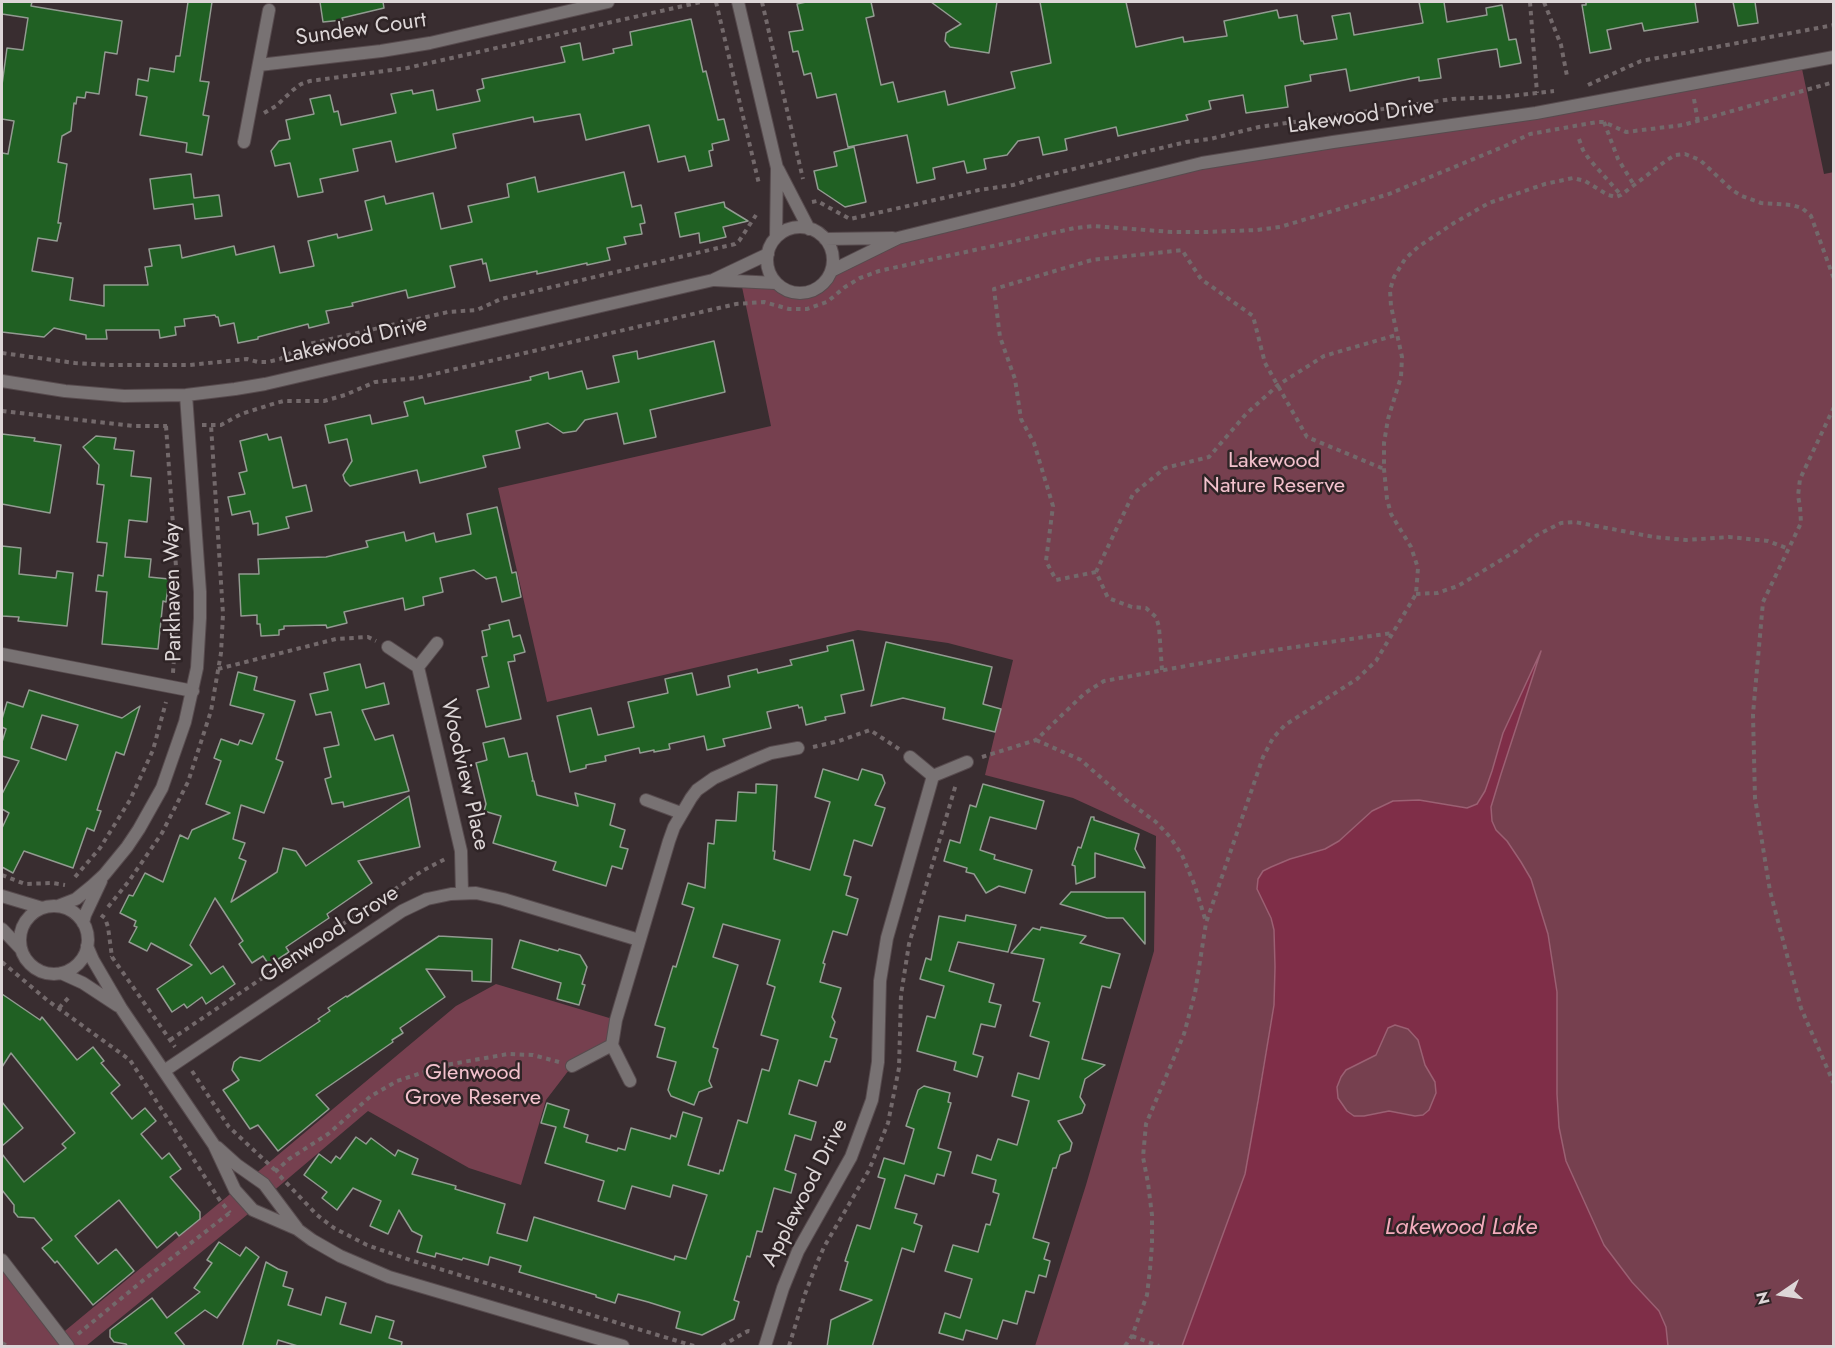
<!DOCTYPE html>
<style>
body{margin:0}
#map{position:relative;width:1835px;height:1348px;overflow:hidden;background:#392d30;font-family:Jost,sans-serif}
canvas{display:block}
.frame{position:absolute;inset:0;border:3px solid #ddd6d7;pointer-events:none}
.north{position:absolute;left:1751px;top:1264px;width:60px;height:60px;-webkit-text-stroke:4px #2f2426;paint-order:stroke;rotate:257deg;font-size:16px;font-weight:700;line-height:24px;text-align:center;color:#ddd6d7}
.north::after{content:'';display:block;margin:auto;width:21px;height:27px;background:#ddd6d7;clip-path:polygon(50% 0,100% 100%,50% 72%,0 100%)}
</style>
<div id="map">
<canvas width="1835" height="1348"></canvas>
<div class="frame"></div>
<div class="north">N</div>
</div>
<script>
const ctx = document.querySelector('canvas').getContext('2d');
ctx.lineJoin = 'round';
function paint(path, color) { ctx.fillStyle = color; ctx.fill(path, 'evenodd'); }
const toPath = rows => new Path2D(rows.map(r => 'M' + r).join(''));
function trace(path, color, width, dash) { ctx.strokeStyle = color; ctx.lineWidth = width; ctx.lineCap = dash ? 'butt' : 'round'; ctx.setLineDash(dash || []); ctx.stroke(path); }
function label(font, color, halo, rows, align = 'center') {
  ctx.font = font + ' Jost,sans-serif'; ctx.lineWidth = 5; ctx.setLineDash([]); ctx.textBaseline = 'middle'; ctx.strokeStyle = halo; ctx.fillStyle = color; for (const [text, x, y, turn = 0] of rows) {
    ctx.save(); ctx.translate(x, y); ctx.rotate((+turn || 0) * Math.PI / 180); ctx.textAlign = isNaN(turn) ? turn : align; if (halo) ctx.strokeText(text, 0, 0); ctx.fillText(text, 0, 0); ctx.restore();
  }
}
const green = toPath([
 [1801,64,1824,174,1834,172,1833,1346,1668,1346,1659,1311,1618,1266,1604,1245,1578,1191,1566,1161,1559,1127,1557,1094,1557,992,1548,934,1531,879,1507,841,1496,830,1492,821,1491,814,1491,807,1511,741,1538,658,1503,733,1492,771,1485,791,1477,804,1467,808,1419,800,1393,801,1372,811,1339,841,1325,849,1290,859,1271,867,1268,910,1274,930,1275,967,1274,1005,1245,1174,1182,1346,1035,1346,1086,1185,1154,951,1156,836,1073,798,985,775,1013,660,948,643,858,630,547,702,498,488,771,426,741,282,773,283,785,290,796,293,807,293,818,288,826,281,831,271,898,238,1117,183],
 [496,984,616,1020,612,1045,572,1066,546,1100,521,1185,469,1168,368,1111,271,1193,254,1175,456,1006],
 [1395,1025,1408,1029,1418,1040,1425,1065,1435,1082,1436,1093,1429,1110,1423,1115,1415,1116,1389,1111,1364,1116,1354,1116,1347,1112,1338,1098,1337,1087,1341,1077,1346,1070,1376,1055,1388,1028],
 [235,1190,253,1210,86,1346,2,1346,2,1260,60,1335]
]);
const water = toPath([
 [1541,651,1501,774,1491,807,1492,821,1496,830,1507,841,1521,862,1531,879,1548,934,1557,992,1557,1094,1559,1127,1566,1161,1604,1245,1632,1282,1659,1311,1666,1327,1668,1346,1182,1346,1245,1174,1258,1101,1274,1005,1275,967,1274,930,1271,918,1257,889,1258,879,1263,871,1271,867,1290,859,1325,849,1339,841,1372,811,1393,801,1419,800,1467,808,1477,804,1485,791,1492,771,1503,733,1541,651],
 [1395,1025,1408,1029,1418,1040,1425,1065,1435,1082,1436,1093,1429,1110,1423,1115,1415,1116,1389,1111,1364,1116,1354,1116,1347,1111,1338,1098,1337,1087,1341,1077,1346,1070,1376,1055,1388,1028,1395,1025]
]);
const building = toPath([
 [2,2,32,2,31,6,122,21,117,54,105,52,99,94,86,92,85,98,77,97,76,104,74,103,71,131,62,136,58,162,67,164,58,223,61,223,57,241,38,238,32,271,73,278,70,300,104,306,104,285,148,285,145,267,152,266,149,249,180,245,182,258,234,246,236,255,274,246,280,273,314,266,308,241,337,234,338,238,372,230,365,201,384,196,386,204,433,193,441,229,472,222,468,206,509,197,507,184,535,177,538,192,624,172,632,207,641,205,645,223,640,224,642,234,624,237,626,244,607,248,610,260,587,265,587,263,537,274,537,271,490,281,486,263,483,264,482,259,450,266,455,287,408,298,406,290,352,303,353,306,326,311,329,323,309,328,308,324,258,337,258,339,238,343,234,323,220,326,218,317,216,317,215,315,184,319,185,326,175,327,176,335,160,338,159,330,106,330,107,339,86,339,86,335,54,328,44,337,2,332,2,153,8,154,14,121,2,119,2,85,7,48,23,50,28,18,2,14,2,2],
 [188,2,212,2,200,81,209,82,203,115,209,116,202,155,186,152,187,143,140,135,147,97,136,95,138,79,148,81,150,68,174,72,176,56,180,56,188,2],
 [320,2,383,2,384,8,342,18,343,20,323,22,320,2],
 [806,2,871,2,874,16,866,18,881,85,893,82,898,102,945,91,948,105,1015,88,1011,72,1051,63,1040,2,1126,2,1136,47,1183,37,1184,42,1227,36,1224,21,1277,10,1279,18,1297,15,1301,41,1303,41,1304,44,1337,39,1332,16,1350,13,1354,35,1423,23,1419,2,1444,2,1447,22,1487,15,1486,8,1502,5,1509,40,1516,39,1521,63,1500,67,1497,49,1483,51,1438,59,1441,78,1419,81,1419,77,1350,91,1346,69,1310,75,1311,81,1285,86,1288,107,1246,113,1243,95,1209,101,1211,109,1186,115,1188,120,1118,136,1116,127,1065,139,1067,150,1043,155,1039,137,1018,141,1007,155,984,159,986,169,967,173,964,161,933,168,935,179,917,183,907,135,848,147,836,94,817,98,811,73,804,75,798,51,793,52,789,32,803,30,797,4,806,2],
 [931,2,997,2,989,53,950,47,945,41,946,33,961,24,931,2],
 [1586,2,1695,2,1698,22,1644,31,1642,23,1607,30,1611,49,1590,53,1582,5,1586,5,1586,2],
 [1733,2,1755,2,1758,23,1738,26,1733,2],
 [691,19,703,72,706,71,718,120,724,119,729,140,712,144,713,150,709,151,712,166,689,171,685,156,658,162,649,125,586,140,580,114,534,122,533,117,453,134,456,148,396,162,391,141,353,149,358,171,320,179,323,192,298,197,290,163,275,166,271,151,279,141,290,139,286,120,314,114,310,99,330,95,334,112,338,111,341,125,396,113,391,94,412,90,413,94,433,90,437,110,480,101,477,90,484,88,482,79,565,62,561,47,580,43,583,60,614,53,613,49,632,45,630,32,691,19],
 [854,147,866,202,845,207,818,189,814,171,837,166,834,152,854,147],
 [191,174,194,198,219,195,222,216,195,219,193,204,154,209,150,179,191,174],
 [724,202,725,207,748,221,723,227,726,237,700,243,699,233,680,237,675,213,724,202],
 [714,341,725,392,650,410,656,437,624,444,617,413,585,420,576,431,563,433,548,423,516,431,520,448,483,456,486,467,420,483,417,470,350,486,345,481,343,475,352,461,347,439,329,443,325,425,370,415,372,424,408,416,404,402,423,397,425,404,531,380,530,377,548,372,549,379,582,371,587,389,619,382,613,356,637,351,638,359,714,341],
 [2,434,35,438,34,441,61,445,50,513,2,504,2,434],
 [267,434,269,440,281,437,293,488,306,485,312,511,286,517,289,528,258,535,258,523,253,524,250,511,232,515,228,497,245,494,239,473,247,471,240,441,267,434],
 [96,436,116,438,114,449,134,451,131,476,151,478,147,522,129,520,125,557,151,559,149,577,169,579,166,602,163,601,158,649,102,644,107,592,96,591,98,575,103,576,107,543,97,542,104,485,97,484,99,465,83,447,96,436],
 [497,507,512,573,516,572,521,597,502,602,496,577,486,579,474,570,440,578,443,592,423,597,424,605,405,610,403,598,344,612,347,623,327,628,326,625,284,626,284,629,279,630,279,635,261,636,260,624,257,624,257,615,241,616,239,574,259,574,258,559,326,557,368,547,366,541,404,532,406,541,434,533,436,542,471,534,467,514,497,507],
 [2,546,21,548,19,574,56,578,57,571,73,573,67,626,18,621,19,617,2,616,2,546],
 [509,620,513,637,520,635,525,652,514,655,515,661,508,662,521,719,486,727,477,690,489,687,482,657,487,656,482,631,490,629,489,625,509,620],
 [853,640,864,690,841,695,845,713,825,717,826,720,806,725,802,707,799,708,798,705,767,712,771,728,723,739,725,746,707,750,704,736,669,744,670,749,654,752,654,750,640,753,639,748,605,756,606,761,586,765,586,768,570,772,557,716,591,708,598,735,634,727,628,702,668,693,665,679,692,673,697,695,730,687,728,676,757,669,758,673,792,665,790,660,828,651,827,646,853,640],
 [886,642,992,667,983,704,1001,709,995,732,943,719,945,708,903,698,871,706,886,642],
 [360,664,366,688,384,683,389,704,362,710,375,740,393,735,409,791,344,807,343,802,332,804,325,779,331,777,324,748,339,745,331,712,316,715,310,694,328,690,324,673,360,664],
 [238,672,257,677,254,690,295,701,276,759,283,762,264,813,241,805,233,839,245,843,239,858,246,861,231,902,277,872,283,848,296,851,306,866,409,796,420,847,358,861,372,883,327,914,329,918,286,947,289,952,269,965,263,956,252,963,239,944,243,941,215,898,190,945,211,974,223,966,235,984,206,1004,202,997,187,1008,184,1004,172,1012,157,989,192,965,151,943,147,951,129,942,137,927,134,926,136,921,120,913,129,895,133,896,145,873,163,882,180,835,188,839,192,830,230,813,206,804,221,761,214,758,221,739,238,745,240,740,252,744,264,714,230,705,238,672],
 [29,690,122,718,140,706,124,755,116,752,97,810,101,811,94,831,87,828,73,868,24,851,13,873,2,867,2,828,9,813,2,809,2,794,19,761,2,756,2,742,6,729,2,727,2,719,7,702,23,707,29,690],
 [42,715,78,725,66,760,31,748,42,715],
 [504,738,509,757,527,753,533,780,532,781,534,781,537,795,578,806,575,793,615,804,610,825,625,830,620,847,628,849,622,869,612,866,606,886,553,870,556,862,493,843,501,816,484,811,486,804,476,763,487,760,483,743,504,738],
 [823,769,858,780,862,769,882,775,885,783,875,805,885,808,872,846,854,840,844,875,851,877,846,895,858,899,847,935,833,931,823,963,825,964,820,982,841,988,832,1017,835,1022,830,1037,837,1039,830,1062,825,1061,817,1086,799,1080,789,1114,816,1122,811,1140,795,1135,785,1170,796,1174,791,1193,774,1188,762,1232,757,1231,750,1257,747,1256,734,1300,739,1302,734,1319,702,1335,676,1328,680,1312,648,1302,618,1294,615,1303,596,1297,596,1295,519,1272,521,1266,490,1257,488,1265,463,1258,462,1260,436,1253,435,1257,417,1252,422,1236,412,1231,399,1210,388,1234,370,1226,381,1201,353,1188,337,1210,322,1198,327,1192,304,1175,319,1154,331,1163,336,1156,340,1159,356,1137,366,1144,371,1138,395,1156,398,1150,418,1159,412,1174,456,1186,455,1189,505,1204,497,1233,527,1241,534,1217,674,1260,675,1256,686,1259,707,1195,673,1185,670,1197,632,1186,625,1209,598,1201,604,1181,545,1163,556,1127,541,1123,547,1103,569,1110,564,1127,588,1135,586,1142,617,1151,618,1148,625,1150,631,1128,670,1139,671,1135,676,1137,683,1112,702,1118,688,1165,719,1174,720,1170,723,1171,738,1120,747,1123,762,1069,769,1071,778,1040,761,1035,775,987,767,984,780,940,723,924,713,957,738,965,713,1047,718,1049,709,1081,712,1087,699,1092,694,1105,671,1096,668,1090,676,1062,657,1057,665,1028,655,1025,673,966,676,967,694,908,682,904,688,883,705,888,708,843,714,844,716,820,736,821,738,792,756,793,756,784,777,785,773,851,775,851,774,859,810,870,830,802,815,797,823,769],
 [983,784,1044,801,1036,829,990,817,980,850,995,855,994,859,1032,870,1025,893,999,886,986,893,974,874,966,872,967,868,944,861,950,840,960,843,970,805,976,807,983,784],
 [1091,817,1094,817,1094,820,1139,834,1135,849,1145,868,1095,853,1095,877,1076,884,1075,866,1072,865,1078,847,1081,848,1091,817],
 [1071,892,1145,892,1145,944,1123,918,1107,918,1060,904,1071,892],
 [966,915,1016,925,1008,952,958,942,949,971,994,984,989,1002,1001,1005,995,1027,981,1024,973,1054,983,1057,977,1077,954,1070,956,1062,917,1051,927,1016,935,1018,944,986,920,979,926,958,931,960,939,916,965,921,966,915],
 [1041,927,1086,936,1080,943,1120,954,1110,988,1102,986,1082,1059,1105,1065,1085,1079,1080,1097,1085,1105,1082,1113,1058,1121,1072,1143,1070,1151,1060,1155,1056,1168,1053,1168,1033,1238,1049,1243,1044,1259,1050,1261,1046,1277,1039,1275,1034,1293,1026,1291,1017,1324,1003,1320,997,1339,966,1330,963,1340,939,1333,945,1313,960,1318,972,1279,945,1271,953,1245,978,1252,986,1224,990,1225,999,1194,993,1192,996,1180,972,1173,977,1155,991,1160,998,1139,1017,1145,1029,1101,1012,1096,1018,1073,1039,1079,1049,1042,1030,1036,1040,1003,1033,1001,1044,959,1011,953,1033,928,1040,930,1041,927],
 [439,936,492,939,491,982,472,981,472,971,426,969,445,997,400,1028,403,1033,392,1040,393,1042,316,1095,329,1109,278,1151,258,1125,250,1129,223,1090,239,1080,232,1070,234,1062,240,1057,260,1061,320,1021,318,1019,330,1011,328,1008,346,996,347,997,439,936],
 [520,940,558,951,559,949,580,955,587,967,582,984,585,985,579,1005,557,999,561,983,512,968,520,940],
 [2,994,40,1020,42,1017,77,1060,93,1047,104,1061,101,1063,120,1085,111,1093,132,1119,145,1108,156,1121,141,1134,162,1159,169,1153,181,1169,170,1177,200,1212,200,1219,179,1236,176,1232,157,1248,119,1200,75,1236,98,1264,116,1249,134,1271,93,1305,57,1261,55,1263,42,1248,52,1240,34,1218,18,1217,14,1212,14,1205,2,1190,2,1154,24,1182,66,1148,62,1144,75,1133,11,1053,2,1067,2,994],
 [924,1086,950,1093,948,1102,951,1103,938,1148,951,1152,944,1176,937,1174,934,1184,905,1175,895,1208,917,1214,914,1223,922,1226,914,1252,902,1248,872,1347,827,1347,831,1320,872,1300,840,1290,848,1262,845,1261,857,1225,870,1229,885,1179,878,1177,884,1158,904,1164,914,1129,906,1126,918,1090,924,1086],
 [2,1102,23,1128,2,1146,2,1102],
 [219,1242,240,1256,246,1247,259,1257,217,1318,205,1310,175,1333,186,1347,128,1347,126,1344,114,1342,110,1337,110,1330,152,1298,167,1318,200,1292,194,1288,212,1263,207,1260,219,1242],
 [266,1262,278,1269,287,1272,283,1286,293,1289,288,1305,321,1315,326,1297,346,1303,340,1324,371,1333,376,1316,394,1321,389,1338,402,1342,401,1347,301,1347,278,1340,276,1347,242,1347,266,1262]
]);
const path = toPath([
 [716,2,759,184],
 [762,2,803,179],
 [1530,2,1537,93],
 [1544,2,1561,45,1567,76],
 [1588,85,1641,61,1834,25],
 [1694,99,1698,122],
 [264,113,276,106,293,90,301,84,310,81,407,68,701,2],
 [1604,122,1618,159,1634,185],
 [1579,139,1583,150,1589,159,1621,195],
 [812,202,817,201,850,219,979,190,1013,185,1036,178,1186,142,1210,139,1259,127,1452,99,1501,97,1554,91],
 [2,353,75,363,111,365,190,365,247,359,258,362,268,362,280,359,305,345,448,312,477,310,501,299,735,244,739,241,756,215],
 [1834,407,1800,479,1798,496,1800,506,1801,523,1763,602,1753,714,1755,798,1770,891,1801,1008,1834,1084],
 [2,411,133,426,167,426],
 [202,425,221,425,241,414,276,403,284,401,324,401,345,395,375,382,417,378,736,304,764,302,789,309,807,309,827,302,845,287,860,278,879,271,1075,228,1093,226,1172,232,1207,232,1257,230,1280,227,1389,194,1505,146,1530,134,1597,122,1604,122,1626,132,1683,125,1834,82],
 [166,426,177,581,177,612,173,673],
 [1096,572,1056,580,1046,561,1053,506,1034,443,1021,419,1015,379,1000,337,994,289,1092,260,1182,250,1201,279,1253,316,1265,363,1307,437,1384,469],
 [1416,594,1437,593,1458,586,1516,551,1537,535,1561,523,1575,522,1654,537,1686,540,1729,537,1768,541,1789,549],
 [218,669,336,639,368,637,376,641],
 [1162,670,1159,627,1156,617,1146,608,1132,607,1108,598,1096,572,1133,494,1165,468,1209,457,1246,414,1278,385,1324,356,1396,335],
 [1036,740,1081,760,1126,800,1156,822,1170,837,1182,855,1195,886,1206,922],
 [813,747,839,741,870,730,899,749],
 [982,757,1036,740,1085,693,1104,681,1268,651,1392,633],
 [2,875,25,884,52,883,65,885],
 [75,877,100,848,130,800,153,750,166,702],
 [108,907,129,881,162,833,188,782,211,711,221,653,223,614,211,425],
 [101,915,105,918,108,927,112,957,111,958],
 [112,957,175,1047],
 [2,962,47,1000,130,1060,219,1199,230,1213],
 [59,1008,71,995],
 [170,1040,422,871,445,859],
 [192,1071,229,1127,275,1170],
 [275,1172,289,1159,328,1134,371,1096,397,1081,446,1065,508,1054,533,1055,559,1062],
 [280,1176,317,1215,334,1228,367,1245,410,1260,694,1346],
 [78,1334,146,1278,232,1211],
 [1132,1336,1159,1346],
 [2,1343,7,1346],
 [722,1346,742,1334,748,1331,753,1332],
 [789,1346,805,1294,817,1263,824,1247,869,1170,888,1123,899,1068,901,995,909,944,956,784],
 [1125,1346,1132,1336,1147,1295,1150,1269,1152,1245,1152,1215,1148,1183,1143,1157,1146,1124,1184,1034,1195,993,1206,923,1263,757,1273,738,1285,725,1357,679,1376,661,1416,594,1418,568,1411,547,1391,514,1387,499,1384,469,1384,443,1388,419,1401,377,1402,357,1391,306,1390,290,1394,277,1405,259,1418,247,1454,223,1489,203,1545,184,1573,178,1585,181,1608,195,1616,197,1621,195,1667,160,1675,155,1685,154,1700,160,1732,190,1742,196,1761,203,1792,205,1802,208,1811,216,1834,279]
]);
const street = toPath([
 [738,2,777,168,776,237],
 [259,65,381,51,430,43,608,2],
 [244,142,269,10],
 [778,169,809,229],
 '767 260a33 33 0 1 1 66 0a33 33 0 1 1-66 0Z',
 [825,239,893,238],
 [831,271,898,238,1202,163,1333,142,1536,113,1834,57],
 [715,280,776,283],
 [2,381,65,391,124,396,186,395,235,389,265,384,713,280,768,254],
 [388,647,418,667,461,851,462,893],
 [2,654,193,691],
 [418,667,437,643],
 [910,757,933,776,967,762],
 [646,800,681,813],
 [2,896,42,908],
 [58,906,76,899,92,886,104,875,127,847,139,829,162,788,185,722,197,668,200,618,200,592,186,395],
 '20 940a34 34 0 1 1 68 0a34 34 0 1 1-68 0Z',
 [83,923,85,915,101,881],
 [2,929,21,949],
 [87,946,93,960,121,1008,214,1145,235,1190,253,1210,297,1229,312,1240,340,1256,389,1277,623,1346],
 [61,973,83,983,118,1006],
 [612,1045,616,1020,669,841,674,827,691,798,697,790,714,778,754,760,771,753,798,748],
 [572,1066,612,1045,630,1081],
 [164,1071,402,911,427,899,451,894,476,893,503,899,639,940],
 [217,1147,237,1165,264,1184,297,1228],
 [2,1260,68,1346],
 [765,1346,783,1288,798,1251,851,1157,872,1100,878,1062,880,981,887,938,933,776]
]);
const streetNames = [
 ["Sundew Court",361,30,-8],
 ["Lakewood Drive",1361,117,-8],
 ["Lakewood Drive",355,341,-13],
 ["Parkhaven Way",174,592,-91],
 ["Woodview Place",464,775,77],
 ["Glenwood Grove",330,935,-33],
 ["Applewood Drive",806,1193,-63]
];
const parkNames = [
 ["Lakewood",1274,462],
 ["Nature Reserve",1274,487],
 ["Glenwood",473,1074],
 ["Grove Reserve",473,1099]
];
const waterNames = [
 ["Lakewood Lake",1461,1228]
];
paint(green, '#76404f');
paint(water, '#7f2e48');
trace(water, '#9b6073', 1.5);
paint(building, '#206023');
trace(building, '#929b91', 1.5);
trace(street, '#574b4e', 14);
trace(path, '#73696b', 4, [4.5, 4.5]);
trace(street, '#787273', 12);
label('22px', '#ddd6d7', '#2f2426', streetNames);
label('22px', '#f3c2cd', '#2f2426', parkNames);
label('italic 24px', '#f4acbd', '#2f2426', waterNames);
</script>
